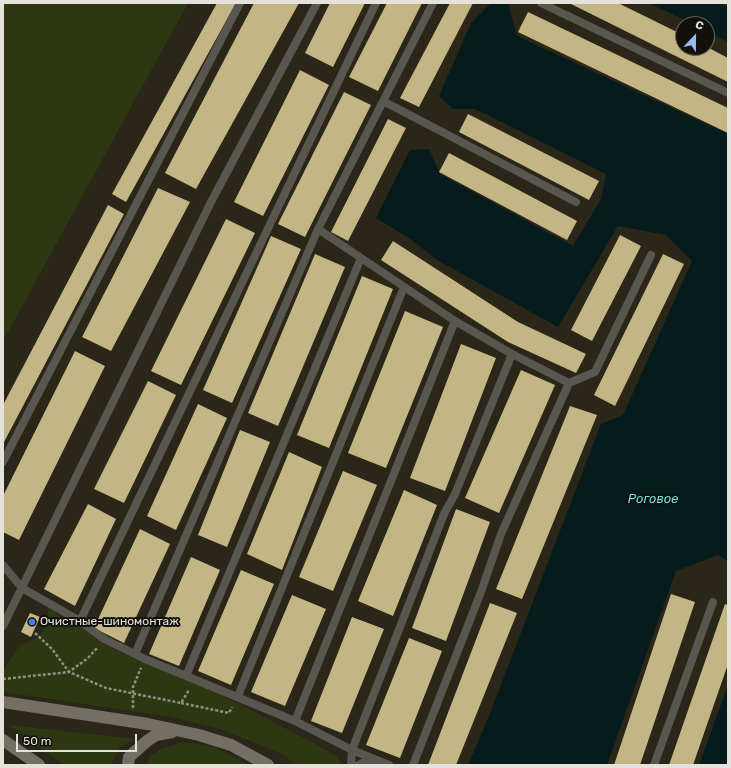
<!DOCTYPE html>
<meta charset="utf-8">
<style>
body{margin:0}
#map{position:relative;width:731px;height:768px;overflow:hidden;background:#2a2719;font-family:Rubik,sans-serif}
canvas{display:block}
.frame{position:absolute;inset:0;border:4px solid #e4e2da;pointer-events:none}
.north{position:absolute;left:675px;top:16px;width:40px;height:40px;box-sizing:border-box;background:#11100a;border:1px solid #65645d;border-radius:50%;rotate:22deg;font-size:11px;font-weight:700;line-height:16px;text-align:center;color:#e4e2da}
.north::after{content:'';display:block;margin:auto;width:14px;height:18px;background:#97b6fd;clip-path:polygon(50% 0,100% 100%,50% 72%,0 100%)}
.scale{position:absolute;left:16px;top:734px;width:121px;height:18px;box-sizing:border-box;border:2px solid #e4e2da;border-top:0;padding-left:5px;font-size:12px;line-height:14px;white-space:nowrap;color:#e4e2da;-webkit-text-stroke:3px #11100a;paint-order:stroke}
</style>
<div id="map">
<canvas width="731" height="768"></canvas>
<div class="frame"></div>
<div class="north">С</div>
<div class="scale">50 m</div>
</div>
<script>
const ctx = document.querySelector('canvas').getContext('2d');
ctx.lineJoin = 'round';
function paint(path, color) { ctx.fillStyle = color; ctx.fill(path, 'evenodd'); }
const toPath = rows => new Path2D(rows.map(r => 'M' + r).join(''));
function trace(path, color, width, dash) { ctx.strokeStyle = color; ctx.lineWidth = width; ctx.lineCap = dash ? 'butt' : 'round'; ctx.setLineDash(dash || []); ctx.stroke(path); }
function label(font, color, halo, rows, align = 'center') {
  ctx.font = font + ' Rubik,sans-serif'; ctx.lineWidth = 4; ctx.setLineDash([]); ctx.textBaseline = 'middle'; ctx.strokeStyle = halo; ctx.fillStyle = color; for (const [text, x, y, turn = 0] of rows) {
    ctx.save(); ctx.translate(x, y); ctx.rotate((+turn || 0) * Math.PI / 180); ctx.textAlign = isNaN(turn) ? turn : align; if (halo) ctx.strokeText(text, 0, 0); ctx.fillText(text, 0, 0); ctx.restore();
  }
}
const green = toPath([
 [3,3,188,3,3,341],
 [48,606,64,620,81,627,102,643,123,654,210,689,310,741,338,757,342,765,294,765,285,755,251,741,216,728,172,717,3,692,3,670,20,645,40,637,48,621],
 [9,725,135,739,119,748,111,765,64,765],
 [179,743,192,743,215,747,249,765,146,765,149,758,159,750]
]);
const water = toPath([
 [491,3,508,3,517,36,728,134,728,561,718,555,676,571,607,765,468,765,489,716,601,424,623,415,692,261,666,235,618,226,558,327,437,260,412,240,376,218,410,150,429,149,440,174,573,246,601,199,606,174,475,109,453,109,439,96,471,23],
 [649,3,720,3,728,7,728,42,707,32,707,24,692,24],
 [728,685,728,765,699,765]
]);
const building = toPath([
 [217,3,236,3,126,202,112,194],
 [254,3,299,3,196,189,165,173],
 [330,3,365,3,333,67,305,53],
 [387,3,422,3,378,91,349,77],
 [450,3,473,3,419,107,400,98],
 [569,3,618,3,683,35,683,48,707,47,728,58,728,82],
 [528,12,728,108,728,133,518,32],
 [300,70,329,85,263,216,234,202],
 [344,92,371,105,305,237,278,224],
 [468,114,599,181,589,200,459,132],
 [388,119,406,128,348,241,331,232],
 [449,153,577,221,567,240,439,172],
 [158,188,190,202,111,351,82,337],
 [108,205,124,214,3,444,3,405],
 [226,219,255,233,181,385,151,371],
 [620,235,641,246,592,341,571,330],
 [271,236,301,249,232,403,203,390],
 [393,241,518,322,586,354,576,373,508,342,381,260],
 [315,254,345,267,278,426,248,413],
 [663,254,684,264,615,406,594,395],
 [362,276,393,289,329,448,297,435],
 [405,311,443,327,386,468,348,453],
 [461,344,496,358,445,491,410,478],
 [75,351,105,366,19,540,3,532,3,496],
 [521,370,555,385,499,513,465,498],
 [148,381,176,395,124,503,94,489],
 [198,404,227,418,176,530,147,516],
 [570,406,597,415,522,599,496,589],
 [240,430,270,442,227,547,198,535],
 [289,452,322,467,282,570,247,554],
 [343,471,377,485,333,591,299,577],
 [404,490,437,505,393,616,358,601],
 [88,504,116,519,75,606,44,589],
 [456,509,490,522,446,641,412,628],
 [140,529,170,544,124,643,94,628],
 [191,557,220,570,179,666,149,654],
 [241,570,274,584,231,685,198,671],
 [671,594,695,602,640,765,614,765],
 [292,595,326,609,285,706,251,692],
 [490,603,517,613,456,765,428,765],
 [725,604,728,605,728,664,693,765,669,765],
 [30,613,40,617,31,637,21,632],
 [352,617,384,629,342,733,311,721],
 [409,638,442,651,400,758,366,745]
]);
const path = toPath([
 [35,633,52,649,69,672,106,688,181,703,189,690],
 [3,679,69,672,88,658,97,648],
 [181,703,229,713,232,707],
 [133,708,133,687,141,668]
]);
const lane = toPath([
 [541,3,728,93],
 [383,101,576,202],
 [318,229,455,321,512,354],
 [3,462,240,3],
 [3,565,22,588,80,621,104,639,145,659,295,721,352,750,389,765],
 [80,621,376,3],
 [3,626,211,202,317,3],
 [135,654,318,229,433,3],
 [186,676,361,258],
 [238,696,404,287],
 [295,721,455,321],
 [351,765,352,750,444,514,455,494,512,354,569,383,595,372,651,255],
 [358,765,368,760,376,760],
 [413,765,481,592,501,534,569,383],
 [654,765,713,602]
]);
const secondary = toPath([
 [3,702,148,724,199,735,231,745,268,765],
 [3,740,39,765],
 [128,765,129,757,147,741,156,735,172,732]
]);
const markers = [
 [32,622,4,"#3f7fe0"]
];
const poiNames = [
 ["Очистные-шиномонтаж",40,622]
];
const waterNames = [
 ["Роговое",653,499]
];
paint(green, '#2d3813');
paint(water, '#061b1c');
paint(building, '#c4b684');
trace(path, '#908d82', 2.5, [3, 2]);
trace(lane, '#59554f', 8);
trace(secondary, '#746f65', 12);
for (const [x, y, r, color] of markers) { const dot = new Path2D(); dot.arc(x, y, r, 0, 2 * Math.PI); ctx.fillStyle = color; ctx.fill(dot); trace(dot, '#11100a', 1.5); }
label('12px', '#e4e2da', '#11100a', poiNames, 'left');
label('italic 13px', '#73dde1', '#11100a', waterNames);
</script>
